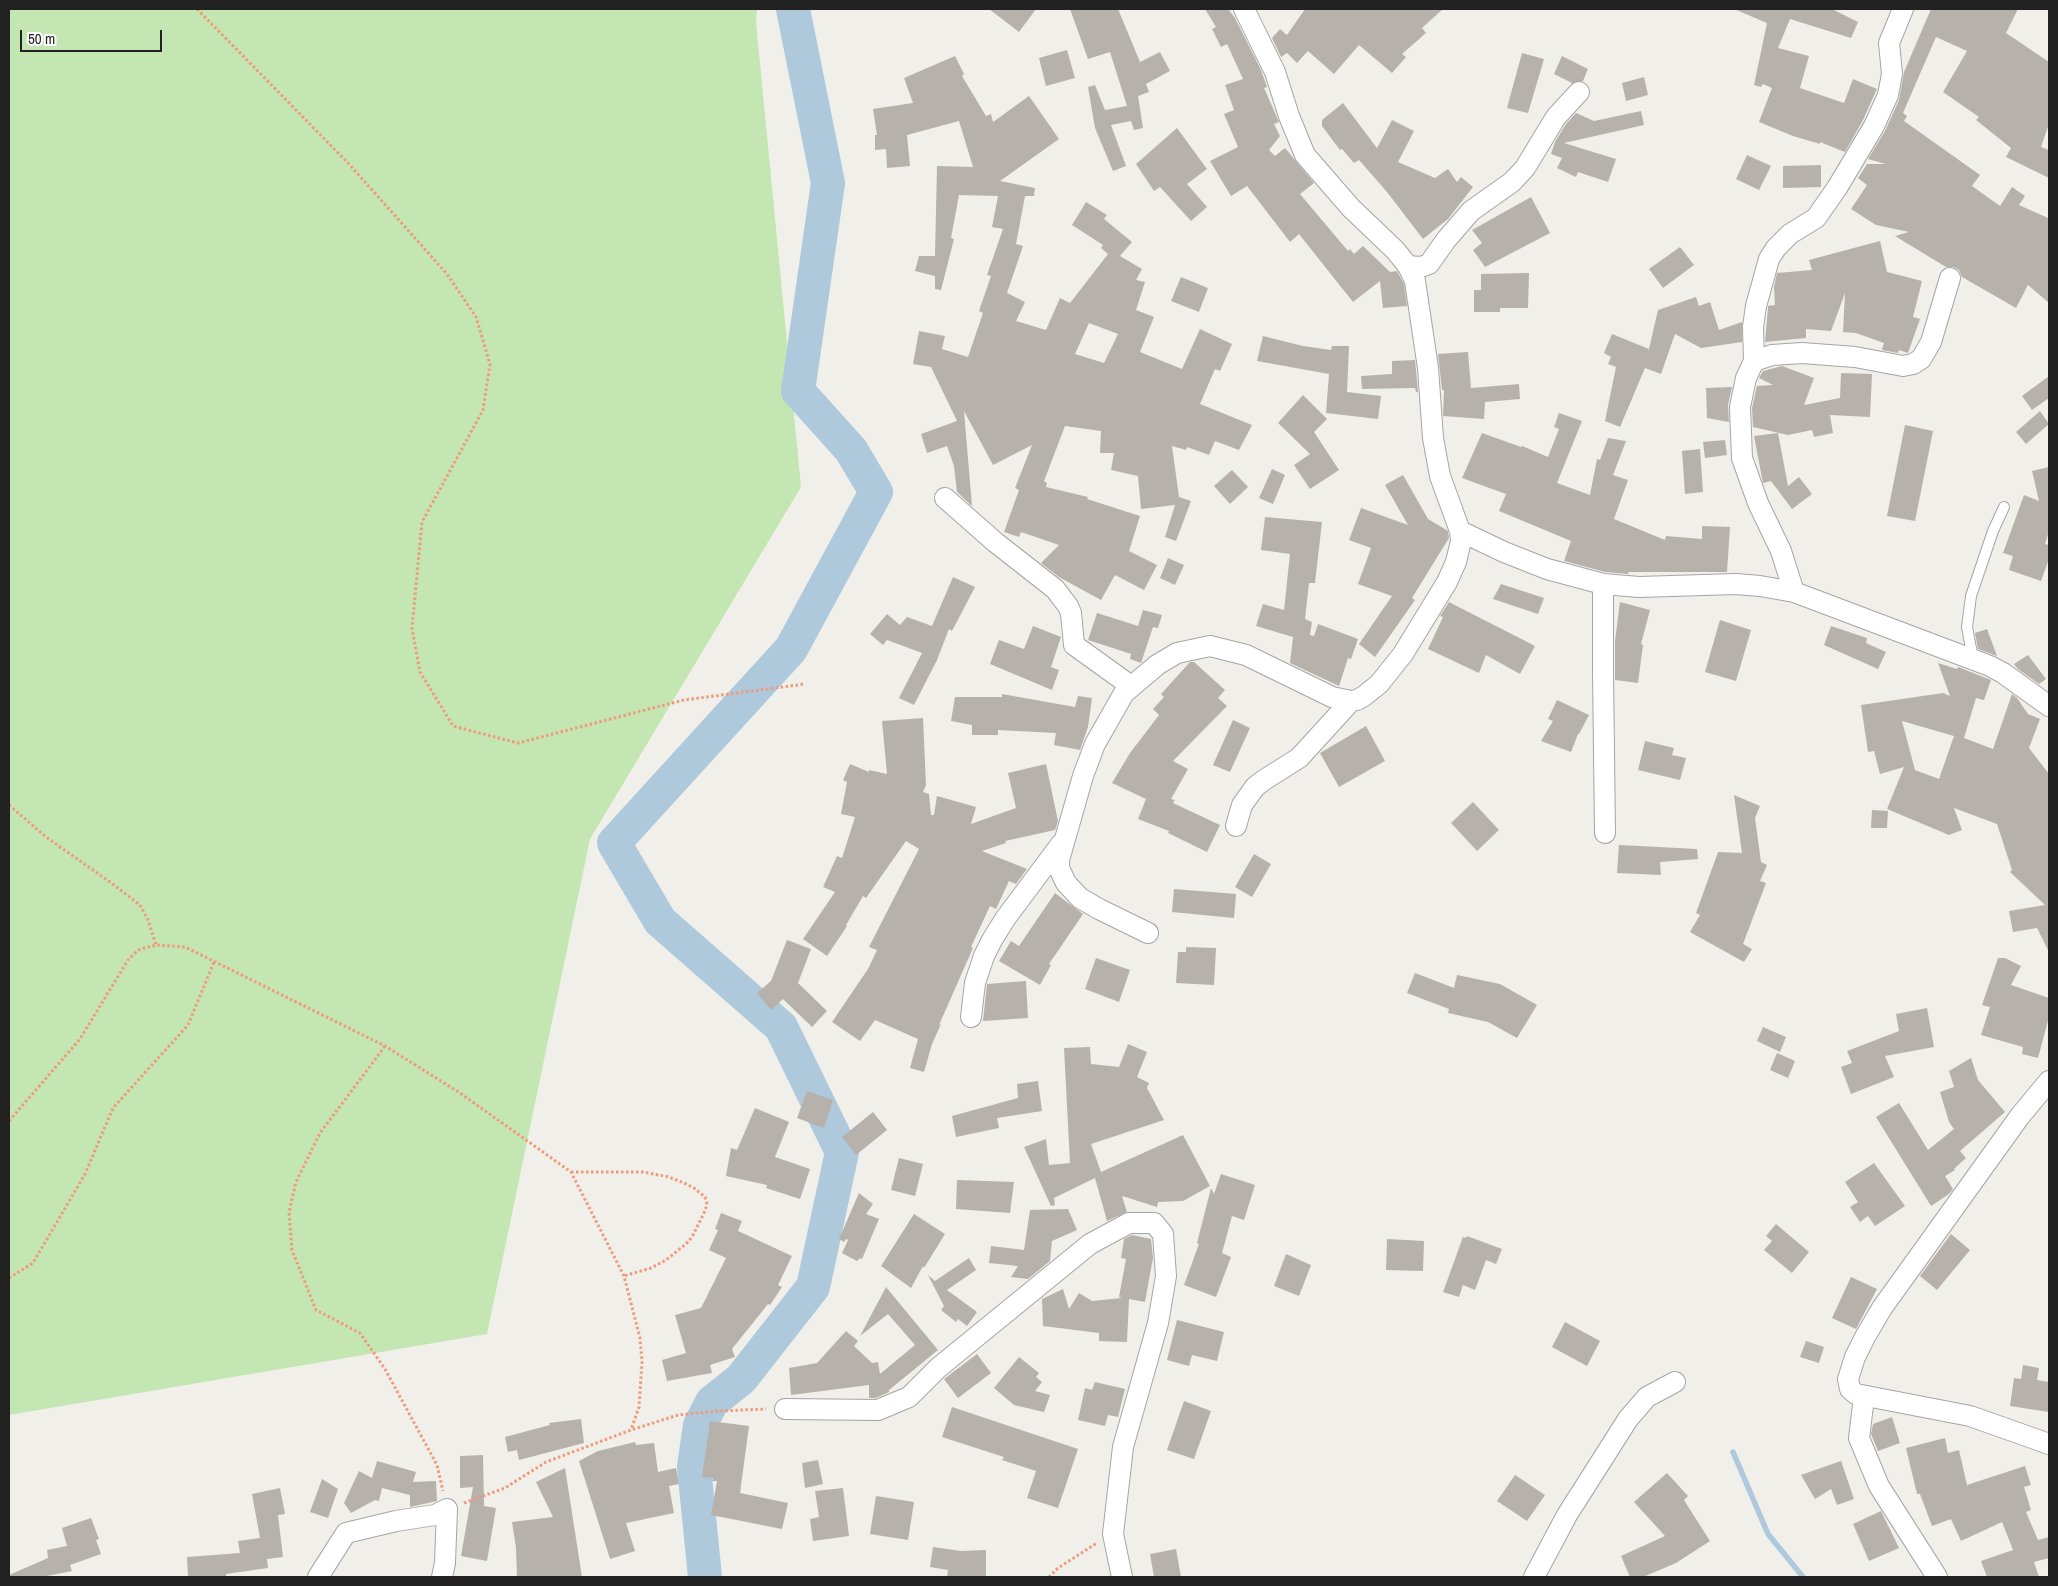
<!DOCTYPE html>
<style>
body{margin:0}
#map{position:relative;width:2058px;height:1586px;overflow:hidden;background:#f1efe9;font-family:"Archivo Narrow",sans-serif}
canvas{display:block}
.frame{position:absolute;inset:0;border:10px solid #212121;pointer-events:none}
.scale{position:absolute;left:20px;top:30px;width:142px;height:22px;box-sizing:border-box;border:2px solid #212121;border-top:0;padding-left:6px;font-size:15px;line-height:18px;white-space:nowrap;color:#212121;-webkit-text-stroke:4px #fff;paint-order:stroke}
</style>
<div id="map">
<canvas width="2058" height="1586"></canvas>
<div class="frame"></div>
<div class="scale">50 m</div>
</div>
<script>
const ctx = document.querySelector('canvas').getContext('2d');
ctx.lineJoin = 'round';
function paint(path, color) { ctx.fillStyle = color; ctx.fill(path, 'evenodd'); }
const toPath = rows => new Path2D(rows.map(r => 'M' + r).join(''));
function trace(path, color, width, dash) { ctx.strokeStyle = color; ctx.lineWidth = width; ctx.lineCap = dash ? 'butt' : 'round'; ctx.setLineDash(dash || []); ctx.stroke(path); }
const grass = toPath([
 [9,9,757,9,756,22,801,487,590,839,487,1334,9,1415]
]);
const stream = toPath([
 [1733,1452,1768,1534,1803,1577]
]);
const river = toPath([
 [705,1577,694,1467,700,1425,712,1402,741,1379,813,1287,842,1152,781,1027,660,921,614,843,791,649,876,492,851,450,798,391,828,183,793,9]
]);
const building = toPath([
 [989,9,1036,9,1019,32],
 [1070,9,1118,9,1140,62,1160,52,1170,71,1146,84,1149,92,1138,96,1143,128,1134,130,1131,121,1111,125,1126,166,1113,171,1095,128,1088,87,1095,85,1105,110,1127,106,1110,52,1088,59],
 [1205,9,1228,9,1235,18,1261,70,1267,87,1264,88,1279,122,1274,124,1280,136,1269,150,1275,156,1285,148,1314,183,1300,194,1348,251,1350,249,1354,254,1363,246,1390,272,1397,271,1404,284,1407,306,1383,308,1380,281,1353,302,1299,234,1290,242,1247,186,1231,196,1210,161,1238,147,1224,114,1234,110,1225,85,1243,79,1227,44,1221,47,1212,29,1216,27],
 [1305,9,1443,9,1422,28,1426,33,1402,54,1406,57,1392,73,1359,45,1334,74,1308,51,1297,63,1287,53,1281,57,1272,38,1280,29,1287,35],
 [1734,9,1832,9,1858,22,1851,38,1790,19,1778,48,1809,56,1800,88,1844,103,1853,79,1877,89,1863,120,1845,152,1820,142,1820,144,1793,136,1759,122,1772,88,1763,84,1761,87,1754,85,1767,23],
 [1931,9,2018,9,2006,33,2049,62,2049,124,2041,147,2049,150,2049,178,2006,157,2011,148,1976,120,1979,117,1943,92,1967,51,1936,37,1903,113,1907,116,1904,121,1980,175,1972,186,2000,206,2012,187,2025,196,2019,205,2048,218,2049,303,2028,285,2016,308,1962,277,1959,270,1954,267,1946,267,1895,236,1909,232,1876,225,1851,209,1867,185,1858,178,1867,164,1886,164,1868,159,1885,131,1899,100,1904,72],
 [1067,50,1075,78,1046,86,1039,58],
 [1522,53,1544,59,1528,113,1507,108],
 [955,56,964,74,962,76,986,116,991,114,993,122,1029,96,1059,139,1000,181,1035,188,1034,196,1025,196,1016,244,1023,246,1007,293,1025,302,1016,321,1046,330,1060,298,1070,303,1108,254,1101,248,1103,245,1072,225,1086,202,1107,215,1104,219,1132,242,1120,256,1142,269,1136,280,1145,282,1136,310,1154,317,1140,352,1182,369,1200,329,1232,344,1220,371,1215,369,1200,404,1252,425,1239,450,1215,441,1209,455,1187,447,1186,450,1172,446,1179,497,1191,501,1176,541,1165,537,1175,505,1141,509,1138,476,1111,470,1114,453,1100,453,1101,431,1065,426,1044,481,1047,483,1046,487,1088,497,1087,499,1140,516,1129,551,1157,565,1144,590,1115,575,1101,600,1059,577,1041,563,1059,545,1021,532,1019,537,1004,532,1019,490,1015,488,1032,445,993,465,964,411,972,506,957,492,954,466,947,446,927,453,921,434,957,421,931,367,913,364,919,331,945,336,942,349,968,357,983,313,979,311,991,276,987,275,1003,229,992,227,998,196,959,195,951,238,954,239,941,290,935,289,935,276,915,271,919,256,935,256,937,166,973,167,959,121,907,135,910,166,887,168,886,149,875,150,875,135,877,135,873,109,913,103,904,78],
 [1089,323,1118,334,1104,363,1075,354],
 [1562,56,1588,69,1583,81,1572,83,1554,74],
 [1644,77,1648,95,1626,101,1622,83],
 [1343,103,1377,148,1392,120,1414,131,1398,162,1435,178,1448,169,1457,182,1461,177,1473,187,1448,219,1423,239,1387,192,1359,160,1354,163,1342,149,1340,150,1322,126,1322,120],
 [1641,111,1644,125,1564,143,1616,159,1608,182,1578,172,1576,177,1557,168,1562,158,1551,154,1555,142,1566,124,1576,113,1594,121],
 [1177,128,1207,169,1187,184,1207,207,1191,221,1160,187,1154,191,1136,164],
 [1747,155,1771,166,1759,190,1736,179],
 [1821,165,1821,187,1783,188,1783,166],
 [1531,197,1550,233,1485,267,1473,250,1482,243,1472,230],
 [1880,241,1887,272,1922,281,1913,317,1920,319,1908,353,1899,350,1898,353,1882,350,1884,343,1856,333,1843,332,1845,293,1831,331,1806,329,1806,338,1765,342,1768,308,1768,306,1775,305,1774,287,1777,273,1812,270,1809,260],
 [1680,247,1694,265,1663,288,1649,269],
 [1529,273,1528,308,1500,308,1500,312,1474,312,1474,290,1481,290,1481,274],
 [1181,277,1208,288,1199,312,1171,301],
 [1696,297,1699,306,1710,302,1719,330,1742,322,1742,342,1701,348,1675,334,1661,374,1645,368,1620,427,1605,421,1616,367,1608,364,1611,357,1604,353,1612,334,1649,349,1658,310],
 [1263,336,1303,346,1331,350,1332,346,1349,346,1347,392,1381,396,1378,419,1326,413,1329,374,1257,361],
 [1468,352,1471,388,1519,384,1520,399,1485,402,1484,419,1443,416,1444,390,1442,390,1438,354],
 [1415,360,1418,392,1416,392,1415,388,1362,389,1361,376,1392,374,1392,361],
 [1782,366,1814,378,1804,405,1840,398,1841,373,1872,374,1870,417,1830,415,1833,433,1814,437,1812,430,1788,435,1753,427,1752,408,1757,386,1773,385,1759,378,1763,371],
 [2049,376,2049,398,2032,410,2022,396],
 [1732,387,1728,405,1729,422,1707,418,1706,388],
 [1303,395,1327,419,1314,432,1339,470,1310,489,1294,465,1310,454,1278,423],
 [2040,411,2049,424,2026,444,2016,432],
 [1559,413,1582,421,1557,483,1590,495,1597,459,1600,460,1608,438,1626,441,1613,475,1628,480,1614,519,1665,540,1666,536,1702,539,1702,526,1730,527,1727,572,1629,572,1628,574,1605,572,1564,561,1571,541,1499,511,1506,494,1462,478,1482,433,1521,447,1522,446,1548,457,1559,429,1554,427],
 [1905,425,1933,431,1915,521,1887,516],
 [1778,433,1788,486,1799,477,1812,494,1792,509,1771,481,1763,483,1762,478,1754,436],
 [1725,440,1727,455,1705,458,1703,442],
 [1700,449,1703,492,1685,494,1682,451],
 [2049,467,2049,531,2045,544,2049,545,2049,559,2041,581,2009,570,2013,556,2003,553,2024,495,2039,501,2032,471],
 [1272,469,1285,475,1273,504,1259,498],
 [1232,470,1248,487,1230,504,1214,486],
 [1403,475,1428,519,1448,531,1449,538,1412,598,1415,600,1375,657,1359,644,1392,596,1358,584,1371,548,1349,540,1361,508,1408,525,1385,485],
 [1265,517,1322,522,1315,583,1309,583,1305,619,1312,622,1310,635,1314,636,1318,624,1358,639,1351,659,1348,658,1339,686,1290,663,1293,637,1256,626,1263,604,1284,610,1290,554,1261,550],
 [1168,558,1184,565,1175,585,1160,578],
 [953,577,975,587,952,631,949,629,937,660,914,705,899,698,922,653,887,640,883,645,870,634,887,614,900,625,907,617,932,626],
 [1501,584,1544,598,1538,614,1493,599],
 [1449,602,1535,646,1520,674,1486,655,1479,673,1428,649,1443,617,1440,616],
 [1620,602,1650,610,1641,644,1643,645,1638,683,1615,680,1615,641],
 [1143,610,1162,615,1158,628,1153,627,1141,663,1130,659,1131,654,1088,640,1097,613,1138,626],
 [1720,620,1751,630,1736,681,1705,672],
 [1033,626,1061,637,1051,667,1059,670,1052,690,990,664,999,640,1024,649],
 [1831,626,1867,638,1866,643,1886,652,1878,669,1824,645],
 [1987,629,1997,656,1978,649,1975,633],
 [2028,655,2046,679,2039,684,2018,669,2014,664],
 [1190,662,1194,662,1225,690,1218,698,1227,706,1173,761,1188,769,1171,799,1175,800,1173,803,1220,825,1207,852,1168,833,1169,831,1138,819,1146,799,1112,783,1130,753,1159,715,1153,709,1164,697,1161,694],
 [1938,663,1957,669,1958,667,1991,680,1984,700,1976,698,1964,738,1993,749,2012,694,2017,698,2028,714,2040,719,2029,748,2049,774,2049,952,2037,928,2013,932,2009,911,2045,905,2010,872,2012,870,1997,824,1954,808,1962,830,1949,835,1887,809,1904,767,1880,774,1874,751,1868,752,1861,705,1943,693,1950,696],
 [1902,721,1954,736,1939,779,1915,770],
 [1002,694,1075,707,1078,696,1092,698,1088,727,1080,750,1054,745,1056,733,998,730,998,735,972,735,972,725,951,721,955,697,1002,697],
 [1557,700,1589,715,1579,734,1578,734,1571,752,1541,741,1553,721,1548,719],
 [923,718,926,785,923,792,929,794,931,815,934,815,937,796,976,807,971,824,1016,808,1008,773,1046,764,1058,821,1055,830,1005,841,1006,843,982,851,1027,869,1016,884,1009,881,996,909,990,906,971,947,973,948,939,1025,941,1024,932,1044,924,1072,910,1068,918,1039,875,1020,860,1041,832,1022,868,969,877,950,869,947,919,849,906,841,866,898,863,896,846,925,847,926,827,956,803,939,835,892,823,887,837,856,842,858,855,817,841,814,847,782,843,780,850,764,869,772,869,770,887,774,882,721],
 [1233,720,1250,728,1230,772,1213,765],
 [1366,726,1385,761,1339,787,1320,753],
 [1645,741,1674,748,1672,755,1686,758,1680,780,1638,770],
 [1734,795,1760,806,1755,818,1761,862,1767,865,1760,881,1766,883,1743,944,1752,949,1744,962,1690,932,1700,915,1696,913,1718,852,1742,853],
 [1473,802,1499,830,1477,851,1451,823],
 [1872,810,1888,811,1887,828,1871,828],
 [1619,845,1697,849,1698,859,1660,862,1661,875,1617,873],
 [1254,854,1271,864,1252,897,1235,887],
 [1174,889,1236,894,1234,918,1172,912],
 [1055,893,1083,914,1049,964,1051,965,1040,985,999,961,1011,941,1019,946],
 [787,940,811,949,798,983,827,1011,812,1027,783,999,771,1010,757,993,771,981],
 [1186,947,1216,948,1214,985,1176,983,1178,952,1186,952],
 [1096,958,1130,970,1119,1002,1085,989],
 [1998,958,2005,958,2021,966,2011,985,2049,998,2049,1017,2038,1058,2022,1054,2023,1047,1981,1035,1990,1007,1982,1005],
 [1415,973,1454,988,1457,975,1500,984,1537,1005,1517,1038,1488,1022,1448,1013,1449,1009,1407,993],
 [1026,981,1028,1018,983,1021,987,984],
 [1927,1008,1934,1047,1885,1056,1894,1077,1851,1094,1841,1067,1852,1063,1847,1051,1899,1031,1896,1014],
 [1763,1027,1786,1037,1780,1052,1757,1041],
 [1128,1044,1147,1052,1137,1077,1149,1083,1147,1088,1164,1120,1091,1144,1101,1172,1183,1135,1210,1186,1183,1201,1158,1202,1157,1207,1122,1196,1127,1212,1107,1221,1095,1178,1054,1198,1055,1205,1051,1206,1024,1147,1046,1139,1049,1165,1070,1163,1064,1048,1090,1047,1091,1064,1119,1067],
 [1777,1053,1795,1061,1788,1078,1770,1070],
 [1971,1058,1978,1080,2005,1112,1960,1151,1966,1158,1954,1169,1955,1170,1945,1176,1953,1189,1949,1194,1931,1206,1876,1117,1899,1103,1928,1150,1954,1129,1949,1122,1940,1092,1954,1087,1949,1071],
 [1038,1081,1042,1111,997,1118,999,1128,956,1137,952,1116,1018,1098,1017,1084],
 [807,1091,833,1100,824,1128,797,1118],
 [755,1108,789,1122,775,1157,810,1169,800,1199,766,1188,767,1185,726,1176,731,1148,737,1150],
 [873,1112,887,1130,856,1155,842,1137],
 [899,1158,923,1164,915,1196,891,1190],
 [1874,1163,1905,1206,1875,1226,1868,1216,1860,1222,1850,1207,1858,1202,1845,1182],
 [1221,1174,1255,1185,1244,1220,1232,1216,1222,1253,1231,1257,1216,1297,1184,1285,1199,1244,1197,1243,1211,1188,1214,1194],
 [957,1180,1014,1182,1010,1213,956,1209],
 [859,1193,873,1204,866,1214,879,1219,862,1259,860,1258,857,1261,842,1253,848,1240,846,1239,844,1242,839,1239],
 [1068,1209,1077,1230,1052,1241,1050,1261,1028,1279,1011,1277,1018,1266,989,1263,991,1246,1024,1250,1030,1210],
 [721,1213,742,1221,738,1231,792,1256,778,1285,782,1287,770,1305,768,1304,732,1349,735,1357,710,1365,712,1373,667,1381,662,1360,686,1353,675,1315,701,1308,726,1258,709,1250,718,1230,715,1229],
 [914,1214,945,1234,924,1268,923,1266,911,1288,881,1266],
 [1776,1224,1809,1252,1792,1273,1764,1250,1772,1241,1766,1236],
 [1951,1234,1970,1250,1937,1290,1920,1276],
 [1132,1235,1151,1239,1153,1258,1145,1302,1129,1299,1127,1342,1099,1341,1099,1333,1043,1326,1042,1299,1063,1289,1069,1309,1079,1293,1092,1301,1122,1298,1119,1297,1126,1259,1121,1258,1124,1239],
 [1467,1236,1502,1249,1496,1264,1486,1260,1475,1290,1463,1285,1459,1297,1443,1292,1463,1237,1466,1238],
 [1387,1239,1424,1241,1423,1271,1386,1270],
 [1286,1254,1311,1265,1299,1296,1274,1286],
 [969,1258,976,1270,947,1290,977,1312,967,1326,958,1319,956,1322,941,1310,944,1306,928,1275,935,1281],
 [1851,1277,1877,1289,1856,1329,1832,1318],
 [886,1287,938,1350,889,1390,889,1392,876,1398,869,1398,869,1385,791,1395,789,1368,817,1363,846,1331,858,1341,854,1346,872,1363,878,1362,880,1374,915,1345,888,1314,860,1336],
 [1177,1320,1224,1332,1217,1361,1192,1355,1189,1366,1167,1360],
 [1565,1322,1600,1341,1587,1366,1552,1347],
 [1806,1341,1824,1347,1819,1363,1800,1357],
 [977,1354,991,1373,958,1398,944,1379],
 [1019,1357,1039,1373,1036,1377,1042,1382,1035,1391,1050,1395,1044,1412,1014,1405,994,1388],
 [2023,1365,2039,1368,2037,1380,2049,1382,2049,1412,2010,1406,2014,1378,2021,1379],
 [1095,1382,1125,1389,1118,1417,1108,1415,1105,1426,1078,1420,1085,1388,1092,1390],
 [1184,1401,1211,1411,1194,1459,1167,1450],
 [952,1407,1078,1449,1058,1508,1027,1498,1036,1471,1002,1460,1004,1457,942,1437],
 [1892,1417,1900,1443,1878,1451,1871,1434,1873,1424],
 [581,1419,584,1443,519,1460,517,1450,508,1452,505,1437,550,1425,549,1423],
 [710,1421,749,1426,740,1493,788,1503,782,1529,711,1515,717,1481,712,1481,713,1478,702,1477],
 [1945,1438,1948,1453,1959,1450,1967,1485,2025,1466,2031,1485,2024,1487,2031,1510,2026,1512,2038,1540,2049,1537,2049,1558,2034,1562,2039,1577,1987,1577,1981,1561,2013,1550,2002,1522,1961,1541,1951,1519,1932,1526,1920,1494,1917,1494,1906,1448],
 [635,1442,636,1445,654,1443,658,1472,676,1468,679,1484,669,1486,674,1513,626,1523,635,1551,610,1559,579,1461,598,1451],
 [483,1455,484,1506,496,1508,487,1561,461,1556,473,1487,460,1488,460,1456],
 [818,1460,823,1484,805,1488,802,1463],
 [377,1461,416,1472,413,1482,436,1481,437,1501,410,1507,410,1495,382,1488,379,1501,375,1500,351,1513,344,1503,359,1471,372,1478],
 [1841,1461,1854,1499,1837,1505,1831,1489,1815,1499,1801,1475],
 [565,1468,582,1577,517,1577,516,1548,512,1522,553,1517,536,1482],
 [1667,1473,1688,1496,1684,1500,1710,1541,1676,1563,1643,1577,1630,1577,1621,1556,1665,1536,1634,1502],
 [1515,1475,1545,1495,1527,1521,1497,1501],
 [322,1479,338,1489,328,1518,310,1512],
 [280,1488,285,1514,278,1515,283,1557,267,1559,268,1568,226,1574,226,1577,188,1577,187,1557,240,1553,238,1541,260,1538,252,1494],
 [843,1488,849,1536,813,1541,810,1519,819,1517,815,1491],
 [876,1496,914,1502,908,1540,870,1534],
 [1881,1511,1899,1548,1869,1561,1853,1524],
 [91,1518,99,1539,96,1540,101,1554,70,1565,72,1571,42,1577,9,1577,9,1575,48,1558,47,1550,67,1546,62,1528],
 [933,1547,961,1551,986,1550,986,1577,947,1577,948,1570,930,1567],
 [1176,1549,1181,1577,1154,1577,1150,1554]
]);
const path = toPath([
 [197,9,348,163,447,274,476,317,490,364,483,410,422,522,412,628,420,672,453,726,518,743,684,700,805,684],
 [9,805,46,837,110,882,140,905,148,920,156,945],
 [385,1046,320,1133,296,1182,289,1212,292,1250,316,1310,360,1333,385,1369,437,1465,443,1491],
 [9,1121,80,1039,128,960,138,950,156,945,185,947,385,1046,460,1093,571,1172,624,1276,640,1338,642,1362,639,1407,631,1430],
 [571,1172,643,1172,669,1177,684,1183,694,1188,705,1197,707,1204,705,1211,692,1237,686,1244,666,1260,651,1268,624,1276],
 [9,1278,33,1263,85,1174,113,1108,188,1025,214,962],
 [464,1503,505,1488,546,1462,631,1430,678,1415,718,1411,766,1409],
 [1049,1577,1058,1568,1097,1543]
]);
const service = toPath([
 [1973,659,1967,627,1971,596,1993,531,2004,507]
]);
const minor = toPath([
 [1408,266,1421,267,1429,264,1446,240,1471,211,1512,182,1525,168,1556,117,1579,92],
 [1754,361,1772,355,1802,353,1855,357,1903,366,1913,364,1921,359,1931,342,1950,278],
 [945,498,995,542,1055,589,1068,606,1071,613,1074,645,1131,686],
 [1460,531,1504,552,1547,569,1603,584,1639,587,1736,584,1760,586,1794,592,1990,666,2003,673,2049,706],
 [1603,584,1603,671,1605,833],
 [1794,592,1781,551,1758,503,1742,458,1740,407,1746,378,1754,361,1753,327,1756,306,1769,259,1776,248,1790,234,1816,218,1837,188,1874,126,1888,95,1892,74,1889,43,1903,9],
 [1236,826,1242,805,1255,787,1264,780,1299,758,1351,701],
 [1148,933,1099,909,1080,898,1066,883,1059,868,1059,860,1083,776,1095,744,1124,693,1157,665,1177,653,1210,646,1246,655,1332,697,1351,701,1357,700,1364,696,1379,684,1403,654,1447,582,1456,562,1461,541,1460,531,1440,476,1433,438,1428,368,1415,281,1408,266,1395,250,1351,208,1305,155,1289,116,1275,72,1244,9],
 [971,1017,975,983,984,956,992,940,1005,919,1061,844],
 [2049,1081,2020,1116,1882,1308,1865,1337,1855,1357,1848,1379,1850,1389,1856,1394,1970,1416,2049,1444],
 [1864,1397,1859,1438,1879,1486,1937,1577],
 [785,1409,878,1410,909,1397,938,1368,1090,1244,1129,1223,1154,1223,1163,1234,1166,1276,1158,1323,1123,1447,1113,1534,1122,1577],
 [318,1577,346,1533,396,1521,435,1515,447,1509,445,1563,442,1577],
 [1534,1577,1567,1515,1628,1419,1647,1397,1675,1382]
]);
paint(grass, '#c4e6b3');
trace(stream, '#adc9db', 5.5);
trace(river, '#adc9db', 34);
paint(building, '#b6b2ab');
trace(service, '#a5a5a5', 12);
trace(minor, '#a5a5a5', 22);
trace(path, '#f09a7b', 3, [2.5, 2.5]);
trace(service, '#fff', 10);
trace(minor, '#fff', 20);
</script>
